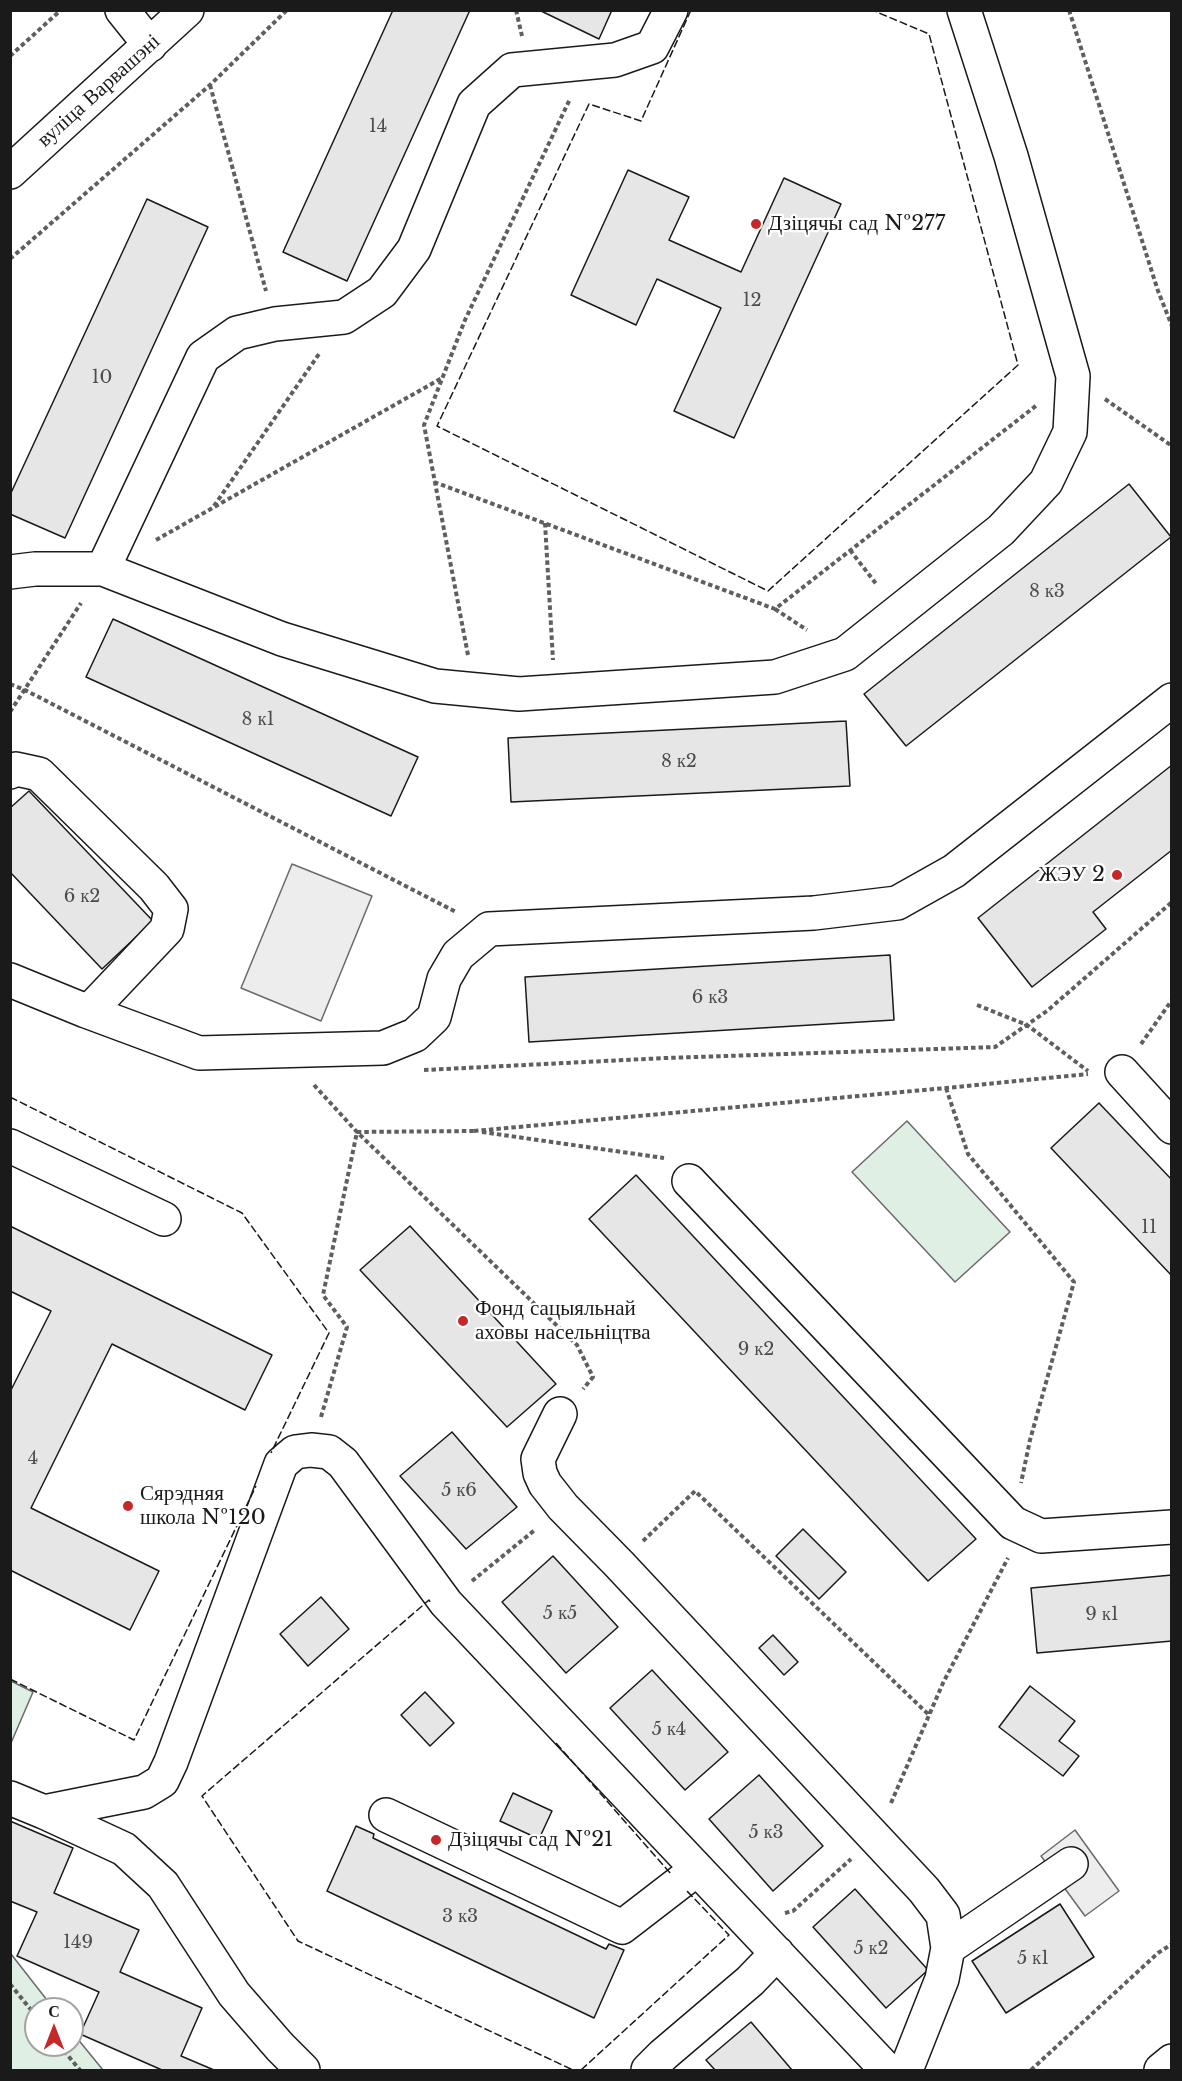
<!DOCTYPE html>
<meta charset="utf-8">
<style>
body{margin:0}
#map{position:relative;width:1182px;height:2081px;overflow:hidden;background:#fff;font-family:"Libre Baskerville",serif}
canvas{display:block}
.frame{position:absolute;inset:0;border:12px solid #1a1a1a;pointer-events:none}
.north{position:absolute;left:24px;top:1997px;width:60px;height:60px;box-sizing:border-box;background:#fff;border:2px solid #a3a3a3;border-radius:50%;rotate:0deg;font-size:16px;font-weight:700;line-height:24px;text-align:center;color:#1a1a1a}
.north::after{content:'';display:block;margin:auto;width:21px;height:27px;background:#c62828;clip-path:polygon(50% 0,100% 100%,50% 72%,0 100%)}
</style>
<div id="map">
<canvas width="1182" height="2081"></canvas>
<div class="frame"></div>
<div class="north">С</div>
</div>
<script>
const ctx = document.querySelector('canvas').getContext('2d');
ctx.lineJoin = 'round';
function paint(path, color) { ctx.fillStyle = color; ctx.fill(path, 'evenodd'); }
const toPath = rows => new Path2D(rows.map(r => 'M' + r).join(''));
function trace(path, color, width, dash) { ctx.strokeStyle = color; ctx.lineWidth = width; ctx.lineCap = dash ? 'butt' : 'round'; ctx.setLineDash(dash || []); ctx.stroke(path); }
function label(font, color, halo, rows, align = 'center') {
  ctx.font = font + ' "Libre Baskerville",serif'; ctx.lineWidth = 4.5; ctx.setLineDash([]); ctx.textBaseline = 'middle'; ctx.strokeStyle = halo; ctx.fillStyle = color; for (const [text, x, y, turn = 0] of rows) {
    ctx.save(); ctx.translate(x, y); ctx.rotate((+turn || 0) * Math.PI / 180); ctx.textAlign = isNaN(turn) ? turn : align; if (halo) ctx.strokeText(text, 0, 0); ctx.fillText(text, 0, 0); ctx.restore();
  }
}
const green = toPath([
 [907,1121,1010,1232,955,1282,852,1172,907,1121],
 [11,1681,33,1692,11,1743,11,1681],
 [11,1954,54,2009,36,2009,36,2045,72,2045,72,2032,103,2070,11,2070,11,1954]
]);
const parking = toPath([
 [292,864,372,896,321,1021,241,988,292,864],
 [1075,1830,1119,1891,1085,1916,1041,1856,1075,1830]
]);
const building = toPath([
 [393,10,470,10,347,281,283,252,393,10],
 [539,10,612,10,599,39,539,10],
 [628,170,689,197,669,240,741,272,784,178,841,204,734,438,674,411,721,308,657,279,636,325,571,295,628,170],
 [147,199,208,227,65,538,10,514,10,495,147,199],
 [1129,484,1171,537,906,746,864,694,1129,484],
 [113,619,418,757,391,816,86,677,113,619],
 [846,721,850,786,511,802,508,738,846,721],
 [1172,765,1172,850,1093,912,1106,929,1032,987,978,918,1172,765],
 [29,791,153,921,102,969,10,872,10,808,29,791],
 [890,955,894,1020,529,1042,525,977,890,955],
 [1099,1103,1172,1180,1172,1276,1051,1148,1099,1103],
 [636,1175,976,1539,928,1581,589,1219,636,1175],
 [10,1226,272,1355,245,1410,112,1344,31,1508,159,1571,130,1630,10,1570,10,1392,51,1311,10,1291,10,1226],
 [410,1226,556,1384,507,1427,360,1270,410,1226],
 [452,1432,517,1507,466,1549,400,1476,452,1432],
 [803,1529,846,1572,819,1599,776,1556,803,1529],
 [553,1556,618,1627,566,1673,502,1602,553,1556],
 [1172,1575,1172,1641,1037,1653,1031,1588,1172,1575],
 [321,1597,349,1629,308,1666,280,1634,321,1597],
 [773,1635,798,1662,784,1675,759,1648,773,1635],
 [652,1670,728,1752,685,1790,610,1708,652,1670],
 [1030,1686,1075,1721,1059,1741,1079,1756,1063,1776,999,1727,1030,1686],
 [425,1692,454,1723,430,1746,401,1715,425,1692],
 [759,1775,823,1846,773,1891,709,1819,759,1775],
 [513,1793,552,1811,539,1839,500,1821,513,1793],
 [10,1821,73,1848,54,1893,139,1930,120,1972,202,2008,181,2056,214,2070,162,2070,80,2034,99,1992,17,1956,37,1912,10,1901,10,1821],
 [356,1826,374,1834,373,1838,606,1949,609,1944,624,1950,594,2018,327,1891,356,1826],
 [855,1889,928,1970,886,2008,813,1927,855,1889],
 [1060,1904,1094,1957,1006,2013,972,1961,1060,1904],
 [751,2022,792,2070,715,2070,706,2060,751,2022]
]);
const path = toPath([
 [516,10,522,36],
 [1069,10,1158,291,1172,326],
 [10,56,61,10],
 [210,85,266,291],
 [10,259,210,85,287,10],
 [1105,399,1172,446],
 [434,482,775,609,1037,405],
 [214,506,319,354],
 [545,523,553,660],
 [156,540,442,378],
 [850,550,877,585],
 [775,609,807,630],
 [468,655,424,425,465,320,570,99],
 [10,684,25,690,456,912],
 [10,712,81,603],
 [977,1005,1027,1025,1088,1071],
 [1141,1044,1172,1000],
 [424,1070,666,1058,995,1047,1047,1011,1172,902],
 [314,1085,357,1132,577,1345,593,1377,583,1389],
 [946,1088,968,1154,1074,1282,1030,1440,1021,1483],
 [474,1131,946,1088,1088,1074],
 [482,1132,664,1158],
 [321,1417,347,1327,323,1295,357,1132,474,1131],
 [643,1541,695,1491,929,1715],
 [472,1581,536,1529],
 [891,1803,943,1683,1008,1558],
 [785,1913,793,1911,851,1859],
 [10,1984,36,2016],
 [59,2045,80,2070],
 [1031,2070,1158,1953,1172,1944]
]);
const minor = toPath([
 [122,10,150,45],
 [10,172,187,10],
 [103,569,203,357,237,333,275,324,344,317,382,292,414,249,474,104,512,70,615,60,652,47,671,10],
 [10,572,35,569,103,569,282,639,435,686,519,694,775,677,845,654,1001,530,1046,482,1070,432,1073,376,1011,156,964,10],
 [10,772,16,769,39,774,154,887,171,909,167,929,96,1004,86,1011],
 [10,980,86,1011,199,1053,383,1048,415,1035,434,1017,444,979,458,955,489,929,814,913,897,903,954,871,1172,700],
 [1122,1072,1172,1127],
 [10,1146,164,1219],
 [689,1181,1013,1523,1041,1536,1172,1527],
 [560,1414,538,1459,540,1473,545,1484,563,1507,619,1564,924,1890,943,1915,948,1948,942,1979,906,2070],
 [10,1798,44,1812,144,1792,162,1781,171,1762,281,1464,295,1452,311,1450,329,1452,343,1463,446,1603,887,2070],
 [44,1812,124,1849,163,1885,234,1994,280,2047,303,2070],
 [386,1815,622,1927,696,1870],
 [948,1948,1071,1864],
 [648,2070,663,2055,750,1981,777,1953]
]);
const major = toPath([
 [1161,2070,1172,2061]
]);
const fence = toPath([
 [691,10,641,121,589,104,437,426,768,591,1018,365,929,34,872,10],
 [10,1097,242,1213,329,1333,271,1453],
 [430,1602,429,1600,202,1796,298,1941,573,2070],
 [10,1679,134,1740,256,1486],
 [556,1743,671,1874],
 [581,2070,729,1935,687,1891]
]);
const markers = [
 [756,224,6,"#c62828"],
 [1117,875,6,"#c62828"],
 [463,1321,6,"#c62828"],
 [128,1506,6,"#c62828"],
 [436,1840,6,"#c62828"]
];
const numberNames = [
 ["14",378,127],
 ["12",752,301],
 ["10",102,378],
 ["8 к3",1047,592],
 ["8 к1",258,720],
 ["8 к2",679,762],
 ["6 к2",82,897],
 ["6 к3",710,998],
 ["11",1149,1228],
 ["9 к2",756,1350],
 ["4",33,1459],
 ["5 к6",459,1491],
 ["5 к5",560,1614],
 ["9 к1",1102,1615],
 ["5 к4",669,1730],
 ["5 к3",766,1833],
 ["3 к3",460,1917],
 ["149",78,1943],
 ["5 к2",871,1949],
 ["5 к1",1033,1959]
];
const streetNames = [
 ["вуліца Варвашэні",99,91,-42]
];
const poiNames = [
 ["Дзіцячы сад №277",768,224],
 ["ЖЭУ 2",1105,875,"right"],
 ["Фонд сацыяльнай",475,1309],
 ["аховы насельніцтва",475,1333],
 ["Сярэдняя",140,1494],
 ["школа №120",140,1518],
 ["Дзіцячы сад №21",448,1840]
];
paint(green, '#e0efe3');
trace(green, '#6a6a6a', 1.5);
paint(parking, '#ededed');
trace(parking, '#6a6a6a', 1.5);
paint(building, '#e6e6e6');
trace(building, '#1a1a1a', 1.5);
trace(minor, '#1a1a1a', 36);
trace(major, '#1a1a1a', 36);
trace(path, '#5f5f5f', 4, [4.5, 3]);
trace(minor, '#fff', 33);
trace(major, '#fff', 33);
trace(fence, '#1a1a1a', 1.5, [8, 3]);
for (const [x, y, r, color] of markers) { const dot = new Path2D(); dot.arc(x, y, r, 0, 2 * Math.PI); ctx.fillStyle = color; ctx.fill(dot); trace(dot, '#fff', 2); }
label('18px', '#4d4d4d', null, numberNames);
label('21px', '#1a1a1a', '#fff', streetNames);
label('21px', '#1a1a1a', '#fff', poiNames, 'left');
</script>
